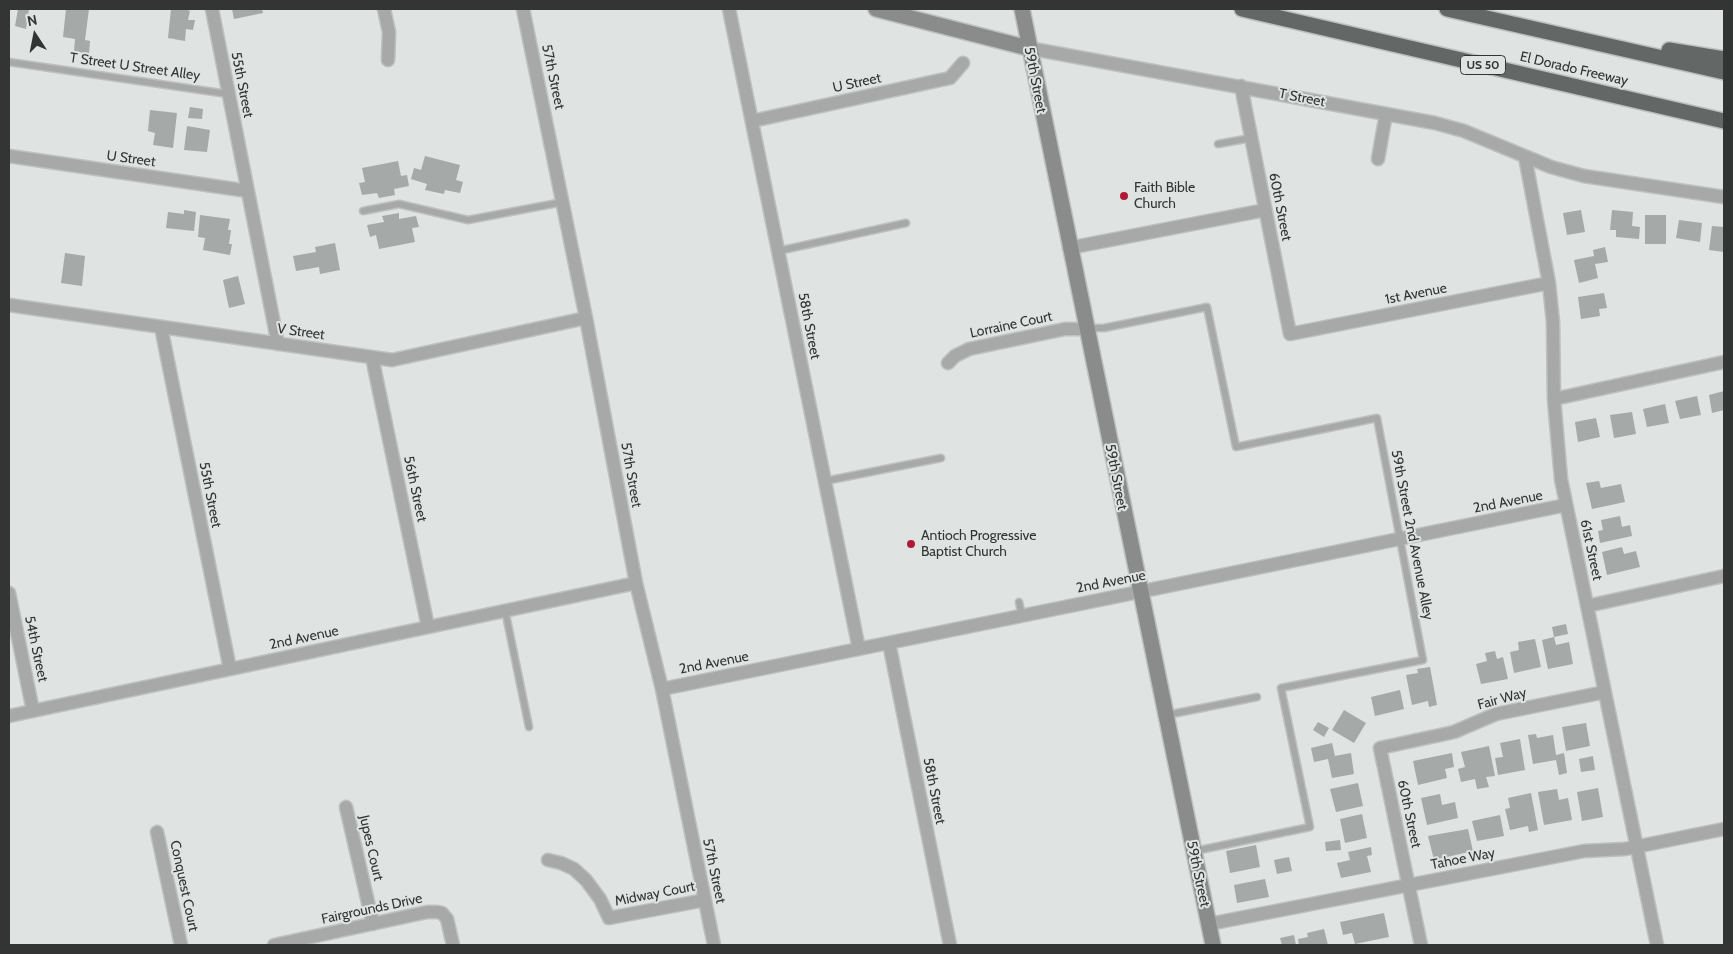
<!DOCTYPE html>
<style>
body{margin:0}
#map{position:relative;width:1733px;height:954px;overflow:hidden;background:#dfe3e1;font-family:Cabin,sans-serif}
canvas{display:block}
.frame{position:absolute;inset:0;border:10px solid #333534;pointer-events:none}
.north{position:absolute;left:10px;top:10px;width:50px;height:50px;-webkit-text-stroke:4px #dfe3e1;paint-order:stroke;rotate:349deg;font-size:14px;font-weight:700;line-height:20px;text-align:center;color:#333534}
.north::after{content:'';display:block;margin:auto;width:18px;height:22px;background:#333534;clip-path:polygon(50% 0,100% 100%,50% 72%,0 100%)}
</style>
<div id="map">
<canvas width="1733" height="954"></canvas>
<div class="frame"></div>
<div class="north">N</div>
</div>
<script>
const ctx = document.querySelector('canvas').getContext('2d');
ctx.lineJoin = 'round';
function paint(path, color) { ctx.fillStyle = color; ctx.fill(path, 'evenodd'); }
const toPath = rows => new Path2D(rows.map(r => 'M' + r).join(''));
function trace(path, color, width, dash) { ctx.strokeStyle = color; ctx.lineWidth = width; ctx.lineCap = dash ? 'butt' : 'round'; ctx.setLineDash(dash || []); ctx.stroke(path); }
function label(font, color, halo, rows, align = 'center') {
  ctx.font = font + ' Cabin,sans-serif'; ctx.lineWidth = 4; ctx.setLineDash([]); ctx.textBaseline = 'middle'; ctx.strokeStyle = halo; ctx.fillStyle = color; for (const [text, x, y, turn = 0] of rows) {
    ctx.save(); ctx.translate(x, y); ctx.rotate((+turn || 0) * Math.PI / 180); ctx.textAlign = isNaN(turn) ? turn : align; if (halo) ctx.strokeText(text, 0, 0); ctx.fillText(text, 0, 0); ctx.restore();
  }
}
const building = toPath([
 [18,9,29,9,26,29,15,26],
 [66,9,89,9,85,40,90,41,89,54,74,51,75,39,63,37],
 [171,9,185,9,190,11,188,20,195,20,193,30,186,29,185,41,168,38],
 [232,9,262,9,263,13,234,19],
 [190,107,203,109,202,119,188,118],
 [150,110,177,113,173,148,153,145,155,133,148,131],
 [187,126,210,130,207,152,184,150],
 [425,156,460,165,456,180,463,182,460,193,445,190,444,194,425,190,427,184,411,179,414,168,421,170],
 [398,161,401,176,407,175,409,186,394,189,395,195,379,198,377,193,362,195,359,183,365,182,362,168],
 [184,210,196,212,194,231,166,228,168,212,184,214],
 [1581,210,1585,232,1567,235,1563,213],
 [1612,210,1633,212,1632,226,1640,227,1639,239,1616,237,1616,230,1610,230],
 [399,213,399,219,416,216,419,227,412,228,415,242,379,249,376,235,370,237,367,225,384,222,382,216],
 [200,215,230,219,228,230,231,230,229,244,232,244,230,255,203,250,205,238,198,237],
 [1645,215,1666,215,1666,244,1645,244],
 [1679,220,1702,223,1700,242,1676,238],
 [1712,226,1724,227,1724,252,1709,250],
 [335,243,340,270,320,274,319,267,296,271,293,256,316,252,315,247],
 [1605,247,1608,262,1595,264,1598,278,1579,283,1574,260,1594,256,1593,250],
 [65,253,85,256,82,286,61,283],
 [238,276,245,304,229,308,223,280],
 [1604,293,1607,308,1599,309,1600,316,1581,319,1578,297],
 [1724,391,1724,410,1712,413,1709,395],
 [1697,396,1701,415,1680,419,1675,401],
 [1665,404,1669,423,1647,427,1643,409],
 [1632,412,1636,434,1614,438,1610,415],
 [1596,418,1600,437,1578,442,1575,422],
 [1599,481,1601,488,1621,484,1625,502,1592,509,1586,483],
 [1620,516,1622,527,1630,525,1632,536,1600,543,1598,531,1603,530,1601,520],
 [1622,547,1624,554,1636,551,1640,567,1607,575,1602,552],
 [1566,624,1568,634,1554,637,1552,627],
 [1554,637,1556,645,1569,642,1573,664,1548,669,1542,640],
 [1535,639,1541,667,1514,673,1510,652,1519,650,1518,642],
 [1495,651,1497,659,1503,657,1508,679,1481,684,1476,664,1487,661,1485,653],
 [1430,667,1437,705,1429,707,1428,701,1412,705,1406,675,1418,673,1417,669],
 [1400,690,1404,709,1375,716,1371,697],
 [1344,710,1366,723,1354,743,1332,730],
 [1318,722,1329,728,1324,737,1313,730],
 [1586,723,1590,746,1566,751,1562,727],
 [1536,734,1537,738,1553,735,1556,755,1564,753,1567,773,1559,775,1556,760,1533,764,1528,735],
 [1520,739,1525,770,1498,775,1495,758,1503,757,1500,743],
 [1332,743,1335,756,1351,753,1354,774,1332,778,1328,759,1314,762,1311,748],
 [1489,746,1495,776,1486,777,1489,787,1477,789,1475,779,1461,782,1458,769,1465,767,1461,752],
 [1452,753,1454,767,1445,769,1447,778,1418,785,1413,761],
 [1593,756,1595,770,1581,772,1579,759],
 [1358,783,1363,806,1336,812,1330,789],
 [1598,788,1603,817,1582,821,1577,792],
 [1557,789,1559,800,1568,798,1572,820,1544,825,1538,792],
 [1531,793,1538,830,1529,832,1528,826,1510,830,1505,809,1510,808,1508,798],
 [1440,794,1442,805,1455,802,1458,818,1427,825,1421,798],
 [1362,814,1367,838,1345,843,1340,819],
 [1500,815,1504,836,1477,841,1472,821],
 [1468,829,1473,851,1434,860,1428,836],
 [1340,840,1341,850,1326,851,1325,842],
 [1256,845,1260,867,1230,873,1226,851],
 [1371,847,1372,855,1367,856,1371,872,1341,878,1337,863,1350,860,1348,852],
 [1289,857,1292,871,1277,874,1274,860],
 [1265,879,1269,897,1237,903,1234,885],
 [1384,913,1389,937,1355,944,1352,933,1343,935,1340,922],
 [1324,929,1328,945,1299,945,1298,939,1308,937,1307,933],
 [1294,935,1296,945,1282,945,1280,938]
]);
const lane = toPath([
 [9,62,228,94],
 [1218,144,1251,138],
 [363,211,399,204,468,220,563,202],
 [778,251,906,223],
 [1087,328,1104,328,1207,307,1236,447,1377,418,1423,660,1281,688,1310,827,1195,851],
 [825,481,941,458],
 [1019,602,1022,616],
 [505,610,529,727],
 [1167,715,1257,697]
]);
const street = toPath([
 [212,9,278,344],
 [384,9,389,32,388,60],
 [523,9,586,318,636,583,662,689,714,945],
 [729,9,859,649],
 [1028,48,1435,123,1464,131,1551,167,1584,176,1724,197],
 [1241,86,1290,334,1549,283],
 [752,121,950,78,963,63],
 [9,156,248,191],
 [1525,157,1549,283,1553,322,1554,399,1561,479,1657,945],
 [1378,159,1386,114],
 [1069,248,1265,210],
 [9,305,392,360,586,318],
 [161,327,230,669],
 [372,357,428,627],
 [948,363,955,356,969,349,1065,329,1086,329],
 [1554,399,1724,362],
 [9,593,33,711],
 [1587,606,1724,576],
 [889,643,950,945],
 [662,689,1566,505],
 [9,716,636,583],
 [346,807,373,924],
 [157,832,181,945],
 [548,860,561,863,574,869,586,880,600,899,609,918,705,900],
 [1209,924,1584,851,1625,849,1724,829],
 [274,945,427,912,437,912,442,913,447,919,453,945],
 [1421,945,1380,748,1454,732,1496,714,1605,692]
]);
const secondary = toPath([
 [876,9,1028,48],
 [1022,9,1213,945]
]);
const highway = toPath([
 [1242,9,1724,121],
 [1447,9,1724,72],
 [1669,50,1724,59]
]);
const markers = [
 [1124,196,5,"#af1a37"],
 [911,544,5,"#af1a37"]
];
const shields = [
 [1483,65,45]
];
const shieldNames = [
 ["US 50",1483,65]
];
const streetNames = [
 ["T Street U Street Alley",135,67,8],
 ["El Dorado Freeway",1574,69,13],
 ["57th Street",553,77,78],
 ["59th Street",1035,80,79],
 ["U Street",857,83,-12],
 ["55th Street",242,85,79],
 ["T Street",1302,98,11],
 ["U Street",131,159,8],
 ["60th Street",1280,207,79],
 ["1st Avenue",1416,294,-11],
 ["Lorraine Court",1011,325,-12],
 ["58th Street",809,326,79],
 ["V Street",301,332,8],
 ["57th Street",631,475,80],
 ["59th Street",1116,477,79],
 ["56th Street",415,489,78],
 ["55th Street",210,495,79],
 ["2nd Avenue",1508,502,-11],
 ["59th Street 2nd Avenue Alley",1412,535,79],
 ["61st Street",1591,550,78],
 ["2nd Avenue",1111,582,-11],
 ["2nd Avenue",304,638,-12],
 ["54th Street",36,649,78],
 ["2nd Avenue",714,663,-11],
 ["Fair Way",1502,699,-15],
 ["58th Street",934,791,79],
 ["60th Street",1409,814,78],
 ["Jupes Court",371,848,77],
 ["Tahoe Way",1463,859,-11],
 ["57th Street",714,871,78],
 ["59th Street",1198,874,78],
 ["Conquest Court",184,886,78],
 ["Midway Court",655,894,-11],
 ["Fairgrounds Drive",372,909,-12]
];
const poiNames = [
 ["Faith Bible",1134,188],
 ["Church",1134,204],
 ["Antioch Progressive",921,536],
 ["Baptist Church",921,552]
];
paint(building, '#a5a9a7');
trace(lane, '#bdc0be', 9);
trace(street, '#bdc0be', 15);
trace(secondary, '#bdc0be', 18);
trace(highway, '#bdc0be', 18);
trace(lane, '#a7a9a8', 6);
trace(street, '#a7a9a8', 12);
trace(secondary, '#898c8b', 15);
trace(highway, '#636765', 15);
for (const [x, y, r, color] of markers) { const dot = new Path2D(); dot.arc(x, y, r, 0, 2 * Math.PI); ctx.fillStyle = color; ctx.fill(dot); trace(dot, '#dfe3e1', 2); }
for (const [x, y, w] of shields) { const box = new Path2D(); box.roundRect(x - w / 2, y - 9.5, w, 19, 4); ctx.fillStyle = '#dfe3e1'; ctx.fill(box); trace(box, '#333534', 1); }
label('bold 12px', '#333534', null, shieldNames);
label('14px', '#333534', '#dfe3e1', streetNames);
label('14px', '#333534', '#dfe3e1', poiNames, 'left');
</script>
